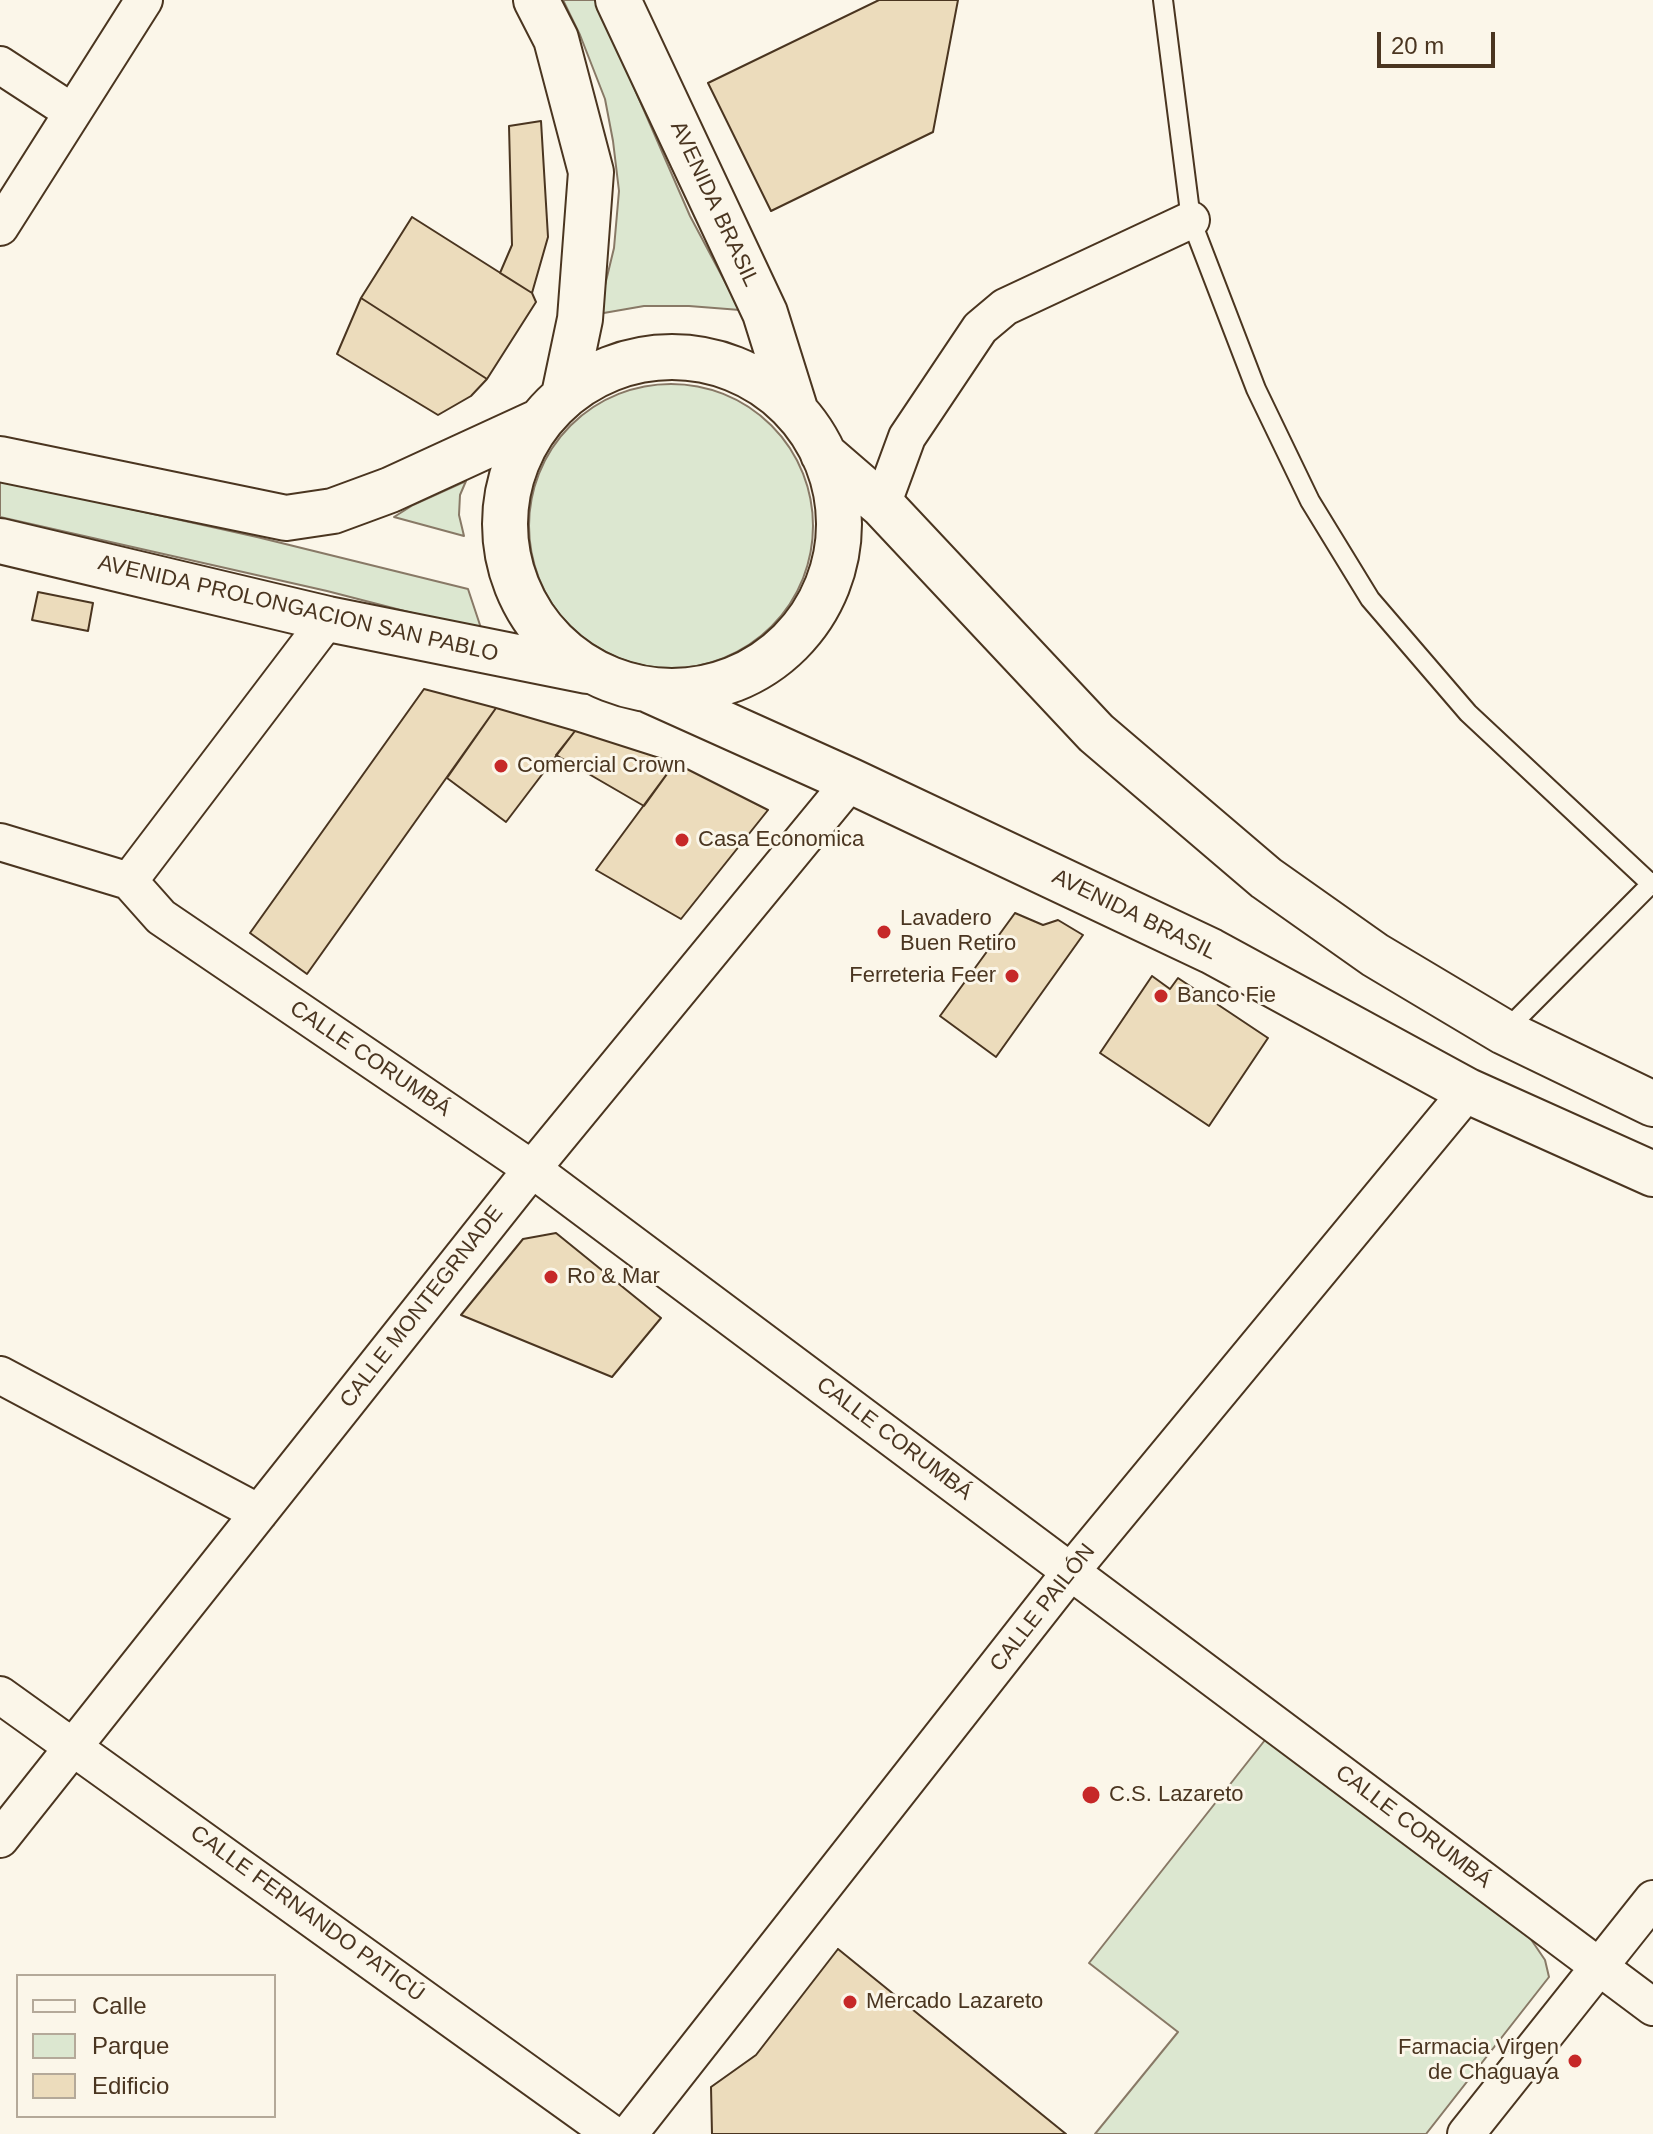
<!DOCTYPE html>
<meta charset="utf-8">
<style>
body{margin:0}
#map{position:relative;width:1653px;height:2134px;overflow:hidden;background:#fbf6e9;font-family:Helvetica,sans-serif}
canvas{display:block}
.legend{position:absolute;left:16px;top:1974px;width:260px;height:144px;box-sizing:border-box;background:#fbf6e9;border:2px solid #b4a999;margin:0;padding:10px 14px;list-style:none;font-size:24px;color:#4a3520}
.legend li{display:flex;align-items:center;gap:16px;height:40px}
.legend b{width:40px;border:2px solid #b4a999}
.scale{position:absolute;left:1377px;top:32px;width:118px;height:36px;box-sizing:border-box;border:4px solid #4a3520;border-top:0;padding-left:10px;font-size:24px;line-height:28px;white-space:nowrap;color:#4a3520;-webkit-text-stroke:6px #fbf6e9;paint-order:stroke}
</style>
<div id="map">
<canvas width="1653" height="2134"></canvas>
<ul class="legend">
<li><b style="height:10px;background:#fbf6e9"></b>Calle</li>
<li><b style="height:22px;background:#dce7d0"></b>Parque</li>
<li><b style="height:22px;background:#ecdcbc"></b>Edificio</li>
</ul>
<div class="scale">20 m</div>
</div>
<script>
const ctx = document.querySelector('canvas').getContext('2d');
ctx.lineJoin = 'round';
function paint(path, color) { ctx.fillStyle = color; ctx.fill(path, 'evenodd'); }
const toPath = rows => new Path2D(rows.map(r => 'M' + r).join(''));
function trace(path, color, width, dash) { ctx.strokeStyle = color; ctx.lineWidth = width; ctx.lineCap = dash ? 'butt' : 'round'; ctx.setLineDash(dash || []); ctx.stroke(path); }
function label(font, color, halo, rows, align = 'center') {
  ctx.font = font + ' Helvetica,sans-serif'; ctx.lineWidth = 6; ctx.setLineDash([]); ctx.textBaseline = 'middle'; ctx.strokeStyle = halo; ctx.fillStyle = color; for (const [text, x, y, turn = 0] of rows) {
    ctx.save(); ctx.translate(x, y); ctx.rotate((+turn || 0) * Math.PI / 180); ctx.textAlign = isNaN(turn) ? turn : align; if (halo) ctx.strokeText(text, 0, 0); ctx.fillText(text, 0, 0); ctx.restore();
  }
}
const green = toPath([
 [563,0,596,0,690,216,740,310,689,306,644,306,598,314,614,248,619,191,613,141,605,99,580,35,563,0],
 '529 526a142 142 0 1 1 284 0a142 142 0 1 1-284 0Z',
 [0,480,257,537,468,589,482,631,327,591,0,517,0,480],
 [466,481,460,495,459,515,464,536,394,517,413,505,466,481],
 [1265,1740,1526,1932,1545,1960,1549,1977,1426,2134,1095,2134,1178,2032,1089,1963,1265,1740]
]);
const building = toPath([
 [879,0,958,0,933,132,771,211,708,83,879,0],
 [541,121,548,237,532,293,500,273,512,245,509,126,541,121],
 [412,217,532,293,536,302,487,379,361,298,412,217],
 [361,298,487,379,471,396,438,415,337,354,361,298],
 [38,592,93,603,88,631,32,620,38,592],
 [424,689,496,708,307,974,250,933,424,689],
 [496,708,575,731,506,822,447,778,496,708],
 [575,731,675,763,644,806,556,755,575,731],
 [675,763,768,810,681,919,596,870,675,763],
 [1015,913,1043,925,1058,920,1083,935,996,1057,940,1016,1015,913],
 [1152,976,1170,989,1178,978,1268,1038,1209,1126,1100,1053,1152,976],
 [556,1233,661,1318,612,1377,461,1315,523,1239,556,1233],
 [838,1949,1066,2134,712,2134,711,2087,756,2055,838,1949]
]);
const lane = toPath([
 [1163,0,1191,220,1256,389,1310,501,1370,599,1468,713,1651,884],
 [1504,1032,1653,882]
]);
const street = toPath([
 [0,65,72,112],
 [0,227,144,0],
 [882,505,907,437,980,328,1005,307,1191,220],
 [0,842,129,881,161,917,532,1169,1653,2007],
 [129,881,328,619],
 [0,1375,259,1513],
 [0,1695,612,2134],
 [0,1839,532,1169,851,781],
 [629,2134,1072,1570,1468,1091],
 [1466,2134,1653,1899]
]);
const secondary = toPath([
 [536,0,556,39,591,172,580,319,564,395],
 [618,0,765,313,796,412],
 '505 524a167 167 0 1 1 334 0a167 167 0 1 1-334 0Z',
 [823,454,882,505,1096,733,1266,878,1375,955,1504,1032,1653,1104],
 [0,459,286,518,333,511,390,490,538,422],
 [0,541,328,619,587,671],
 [651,691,851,781,1211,951,1468,1091,1653,1174]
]);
const markers = [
 [501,766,8,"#c62828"],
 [682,840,8,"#c62828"],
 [884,932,8,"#c62828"],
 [1012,976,8,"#c62828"],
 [1161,996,8,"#c62828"],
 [551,1277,8,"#c62828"],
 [1091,1795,10,"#c62828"],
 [850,2002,8,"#c62828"],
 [1575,2061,8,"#c62828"]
];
const streetNames = [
 ["AVENIDA BRASIL",714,204,65],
 ["AVENIDA PROLONGACION SAN PABLO",298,609,13],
 ["AVENIDA BRASIL",1134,915,26],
 ["CALLE CORUMBÁ",370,1059,34],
 ["CALLE MONTEGRNADE",422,1307,-52],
 ["CALLE CORUMBÁ",894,1439,37],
 ["CALLE PAILÓN",1043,1608,-52],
 ["CALLE CORUMBÁ",1413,1827,37],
 ["CALLE FERNANDO PATICÚ",307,1914,36]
];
const poiNames = [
 ["Comercial Crown",517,766],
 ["Casa Economica",698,840],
 ["Lavadero",900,919],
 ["Buen Retiro",900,944],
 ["Ferreteria Feer",996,976,"right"],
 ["Banco Fie",1177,996],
 ["Ro & Mar",567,1277],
 ["C.S. Lazareto",1109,1795],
 ["Mercado Lazareto",866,2002],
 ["Farmacia Virgen",1559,2048,"right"],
 ["de Chaguaya",1559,2073,"right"]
];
paint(green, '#dce7d0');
trace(green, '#887966', 2);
paint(building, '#ecdcbc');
trace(building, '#4a3520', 2);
trace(lane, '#4a3520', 22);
trace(street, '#4a3520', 40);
trace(secondary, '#4a3520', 48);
trace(lane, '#fbf6e9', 18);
trace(street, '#fbf6e9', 36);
trace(secondary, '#fbf6e9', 44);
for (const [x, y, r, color] of markers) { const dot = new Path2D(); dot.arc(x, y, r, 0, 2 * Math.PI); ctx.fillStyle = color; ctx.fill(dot); trace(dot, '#fbf6e9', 3); }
label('22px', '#4a3520', '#fbf6e9', streetNames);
label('22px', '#4a3520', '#fbf6e9', poiNames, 'left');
</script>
